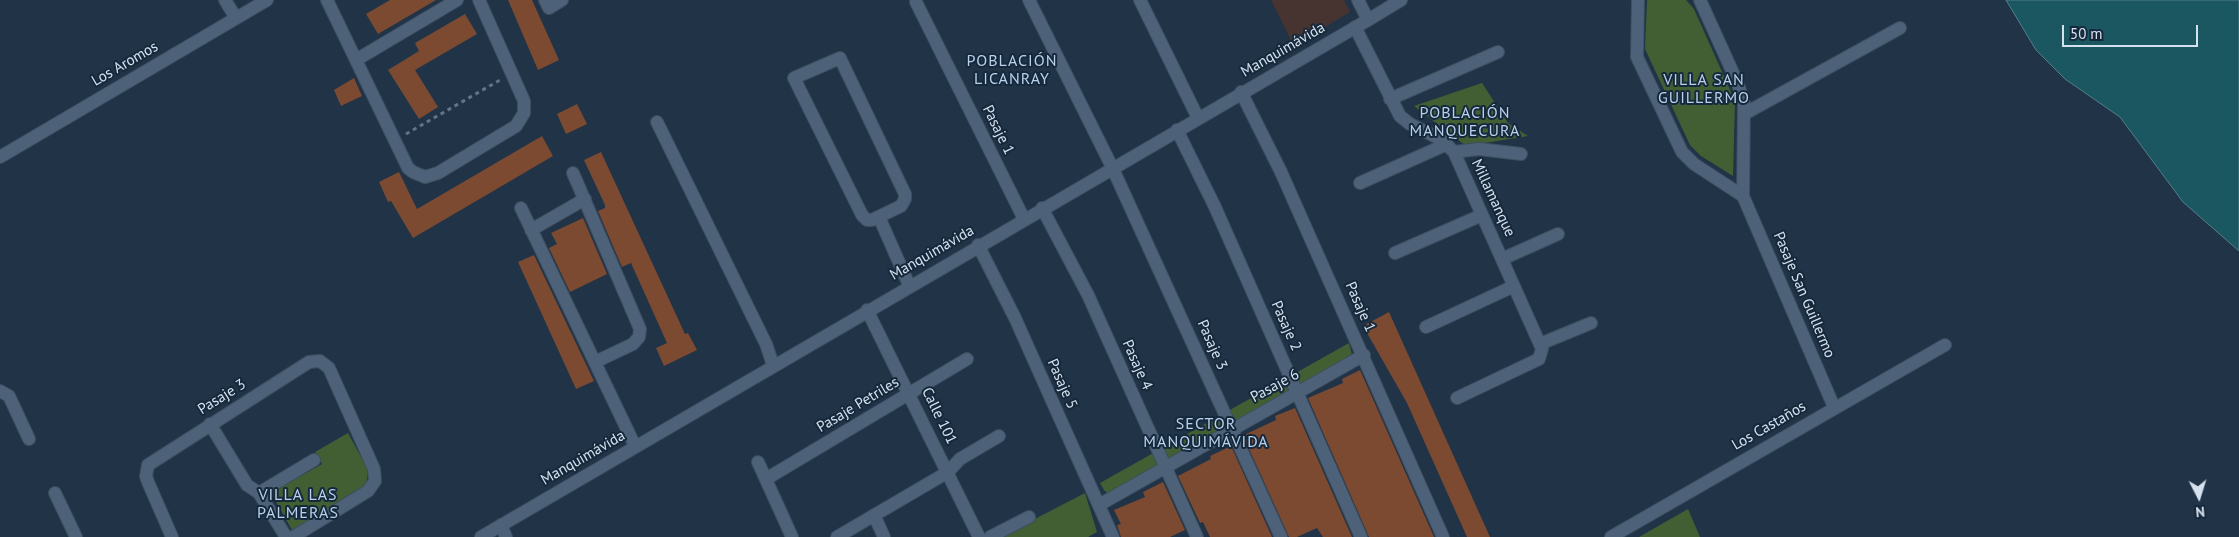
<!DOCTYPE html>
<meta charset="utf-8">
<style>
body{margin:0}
#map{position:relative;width:2239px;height:537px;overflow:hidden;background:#203347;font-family:"PT Sans",sans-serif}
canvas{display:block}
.north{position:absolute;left:2174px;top:472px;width:50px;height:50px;-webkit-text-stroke:4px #16293c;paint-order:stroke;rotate:175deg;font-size:14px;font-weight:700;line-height:20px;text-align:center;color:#d5e1ee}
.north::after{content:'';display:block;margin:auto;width:18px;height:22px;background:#d5e1ee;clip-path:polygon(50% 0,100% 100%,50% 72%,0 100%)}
.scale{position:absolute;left:2062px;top:25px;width:136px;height:22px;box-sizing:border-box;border:2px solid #d5e1ee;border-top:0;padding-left:6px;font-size:15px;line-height:18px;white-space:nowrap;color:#d5e1ee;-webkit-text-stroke:4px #16293c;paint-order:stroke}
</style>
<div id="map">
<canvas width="2239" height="537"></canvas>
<div class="north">N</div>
<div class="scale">50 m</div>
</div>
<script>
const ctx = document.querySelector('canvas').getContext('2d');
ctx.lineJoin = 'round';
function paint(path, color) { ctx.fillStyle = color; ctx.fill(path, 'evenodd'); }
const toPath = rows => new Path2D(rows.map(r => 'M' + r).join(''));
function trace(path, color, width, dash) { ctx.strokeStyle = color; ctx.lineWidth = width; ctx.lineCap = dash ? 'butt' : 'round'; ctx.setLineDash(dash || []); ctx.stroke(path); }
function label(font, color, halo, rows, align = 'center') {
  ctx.font = font + ' "PT Sans",sans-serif'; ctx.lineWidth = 4; ctx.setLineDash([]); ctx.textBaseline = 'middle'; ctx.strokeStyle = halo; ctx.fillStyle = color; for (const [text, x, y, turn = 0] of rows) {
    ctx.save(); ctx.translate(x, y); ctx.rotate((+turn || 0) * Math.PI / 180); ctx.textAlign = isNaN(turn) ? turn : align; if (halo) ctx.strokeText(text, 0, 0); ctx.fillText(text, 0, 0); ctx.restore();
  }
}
const education = toPath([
 [1271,0,1344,0,1350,12,1294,46]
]);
const green = toPath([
 [1647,0,1686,0,1694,9,1735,101,1733,176,1701,156,1690,145,1645,49],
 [1482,83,1508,123,1528,136,1466,146,1414,106],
 [1349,343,1352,355,1108,494,1104,490,1100,483],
 [348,433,366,466,368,472,366,484,363,489,292,530,271,493,322,464,315,452],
 [1085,493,1097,532,1088,537,1000,537],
 [1688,509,1700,537,1639,537]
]);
const water = toPath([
 [2006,0,2239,0,2239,251,2183,202,2120,117,2065,79,2036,50,2006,0]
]);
const building = toPath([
 [390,0,436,0,378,34,366,14],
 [508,0,532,0,559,60,538,70],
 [465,14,477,34,415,70,438,107,419,119,388,70,419,51,415,43],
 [354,78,362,96,341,106,334,90],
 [577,104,587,124,566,134,557,114],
 [542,136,553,156,413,238,391,201,388,202,379,182,399,172,417,209],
 [601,152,685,334,688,333,697,350,664,366,656,348,667,343,631,263,622,267,598,211,605,208,605,205,584,160],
 [583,218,607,274,570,292,549,248,557,244,551,233],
 [534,255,594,381,576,389,518,262],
 [1389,312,1481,517,1490,537,1467,537,1407,403,1363,326],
 [1360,370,1434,537,1369,537,1308,398,1343,383,1342,379],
 [1295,408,1352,537,1323,537,1317,528,1297,537,1289,537,1245,440,1248,439,1246,434,1276,420,1275,416],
 [1231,446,1272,537,1210,537,1203,522,1200,523,1178,476,1211,459,1210,456],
 [1163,482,1185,530,1170,537,1121,537,1117,525,1121,524,1114,510,1145,497,1143,492]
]);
const path = toPath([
 [406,134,500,80]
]);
const minor = toPath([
 [225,0,236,18],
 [327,0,408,168,413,172,425,177,438,173,516,126,524,113,524,101,479,0],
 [545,0,549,8,562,0],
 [1029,0,1112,167,1281,537],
 [1140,0,1198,118],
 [1638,0,1637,57,1682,152,1694,164,1743,196],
 [1700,0,1738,84,1744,103,1743,196,1834,407],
 [916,2,1024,219],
 [1368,20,1401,0],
 [1355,27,1400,116,1410,124,1442,140,1454,152,1542,349,1539,359,1457,398],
 [840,58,905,194,905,199,901,206,872,220,867,220,862,215,794,78,840,58],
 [356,60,457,0],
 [1241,92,1281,172,1443,537],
 [1390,99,1498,52],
 [1744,114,1900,28],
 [657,122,766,344,773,365],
 [1177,130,1215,207,1361,537],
 [1454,152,1479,149,1521,154],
 [0,157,267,0],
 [573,173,640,329,639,337,633,344,595,362],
 [1360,183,1447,144],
 [521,208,635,446],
 [1042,208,1088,295,1197,537],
 [879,217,909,285],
 [531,230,585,199],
 [978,245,1015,318,1113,537],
 [1395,253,1482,215],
 [1502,259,1558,234],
 [1426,327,1514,286],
 [1540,344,1591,323],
 [0,391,9,396,29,439],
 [210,424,247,485,259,493,286,537],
 [758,462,792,537],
 [766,479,967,359],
 [55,493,76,537],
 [259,493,314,460],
 [1099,505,1364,355],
 [874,515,884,537],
 [501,525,506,537],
 [172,537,148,482,146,476,148,465,309,362,320,361,329,368,374,469,375,481,368,491,293,537],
 [837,537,948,472,960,459,999,436],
 [990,537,1029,517],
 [1611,537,1945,345]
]);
const tertiary = toPath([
 [867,310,979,537],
 [481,537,1368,20,1358,0]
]);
const streetNames = [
 ["Manquimávida",1283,50,-30],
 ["Los Aromos",125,64,-30],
 ["Pasaje 1",998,130,64],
 ["Millamanque",1493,198,65],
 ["Manquimávida",932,253,-30],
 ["Pasaje San Guillermo",1804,295,67],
 ["Pasaje 1",1360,307,66],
 ["Pasaje 2",1286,326,66],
 ["Pasaje 3",1212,345,66],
 ["Pasaje 4",1137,365,66],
 ["Pasaje 5",1062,384,66],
 ["Pasaje 6",1275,386,-29],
 ["Pasaje 3",222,397,-32],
 ["Pasaje Petriles",858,405,-31],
 ["Calle 101",939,416,64],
 ["Los Castaños",1769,426,-30],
 ["Manquimávida",583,458,-30]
];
const neighbourhoodNames = [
 ["POBLACIÓN",1012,61],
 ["LICANRAY",1012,79],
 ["VILLA SAN",1704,80],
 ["GUILLERMO",1704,98],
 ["POBLACIÓN",1465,113],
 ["MANQUECURA",1465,131],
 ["SECTOR",1206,424],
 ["MANQUIMÁVIDA",1206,442],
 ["VILLA LAS",298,495],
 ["PALMERAS",298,513]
];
paint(education, '#47332f');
paint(green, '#425f34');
paint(water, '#1a5761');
trace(water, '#52808b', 1);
paint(building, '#7c4a31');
trace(minor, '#3d4e5f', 14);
trace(tertiary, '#3d4e5f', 14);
trace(path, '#637485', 3, [4, 4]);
trace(minor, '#4d6178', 12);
trace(tertiary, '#4d6178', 12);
label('15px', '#d5e1ee', '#16293c', streetNames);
ctx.letterSpacing = '1px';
label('16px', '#b9d1eb', '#16293c', neighbourhoodNames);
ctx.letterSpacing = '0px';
</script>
